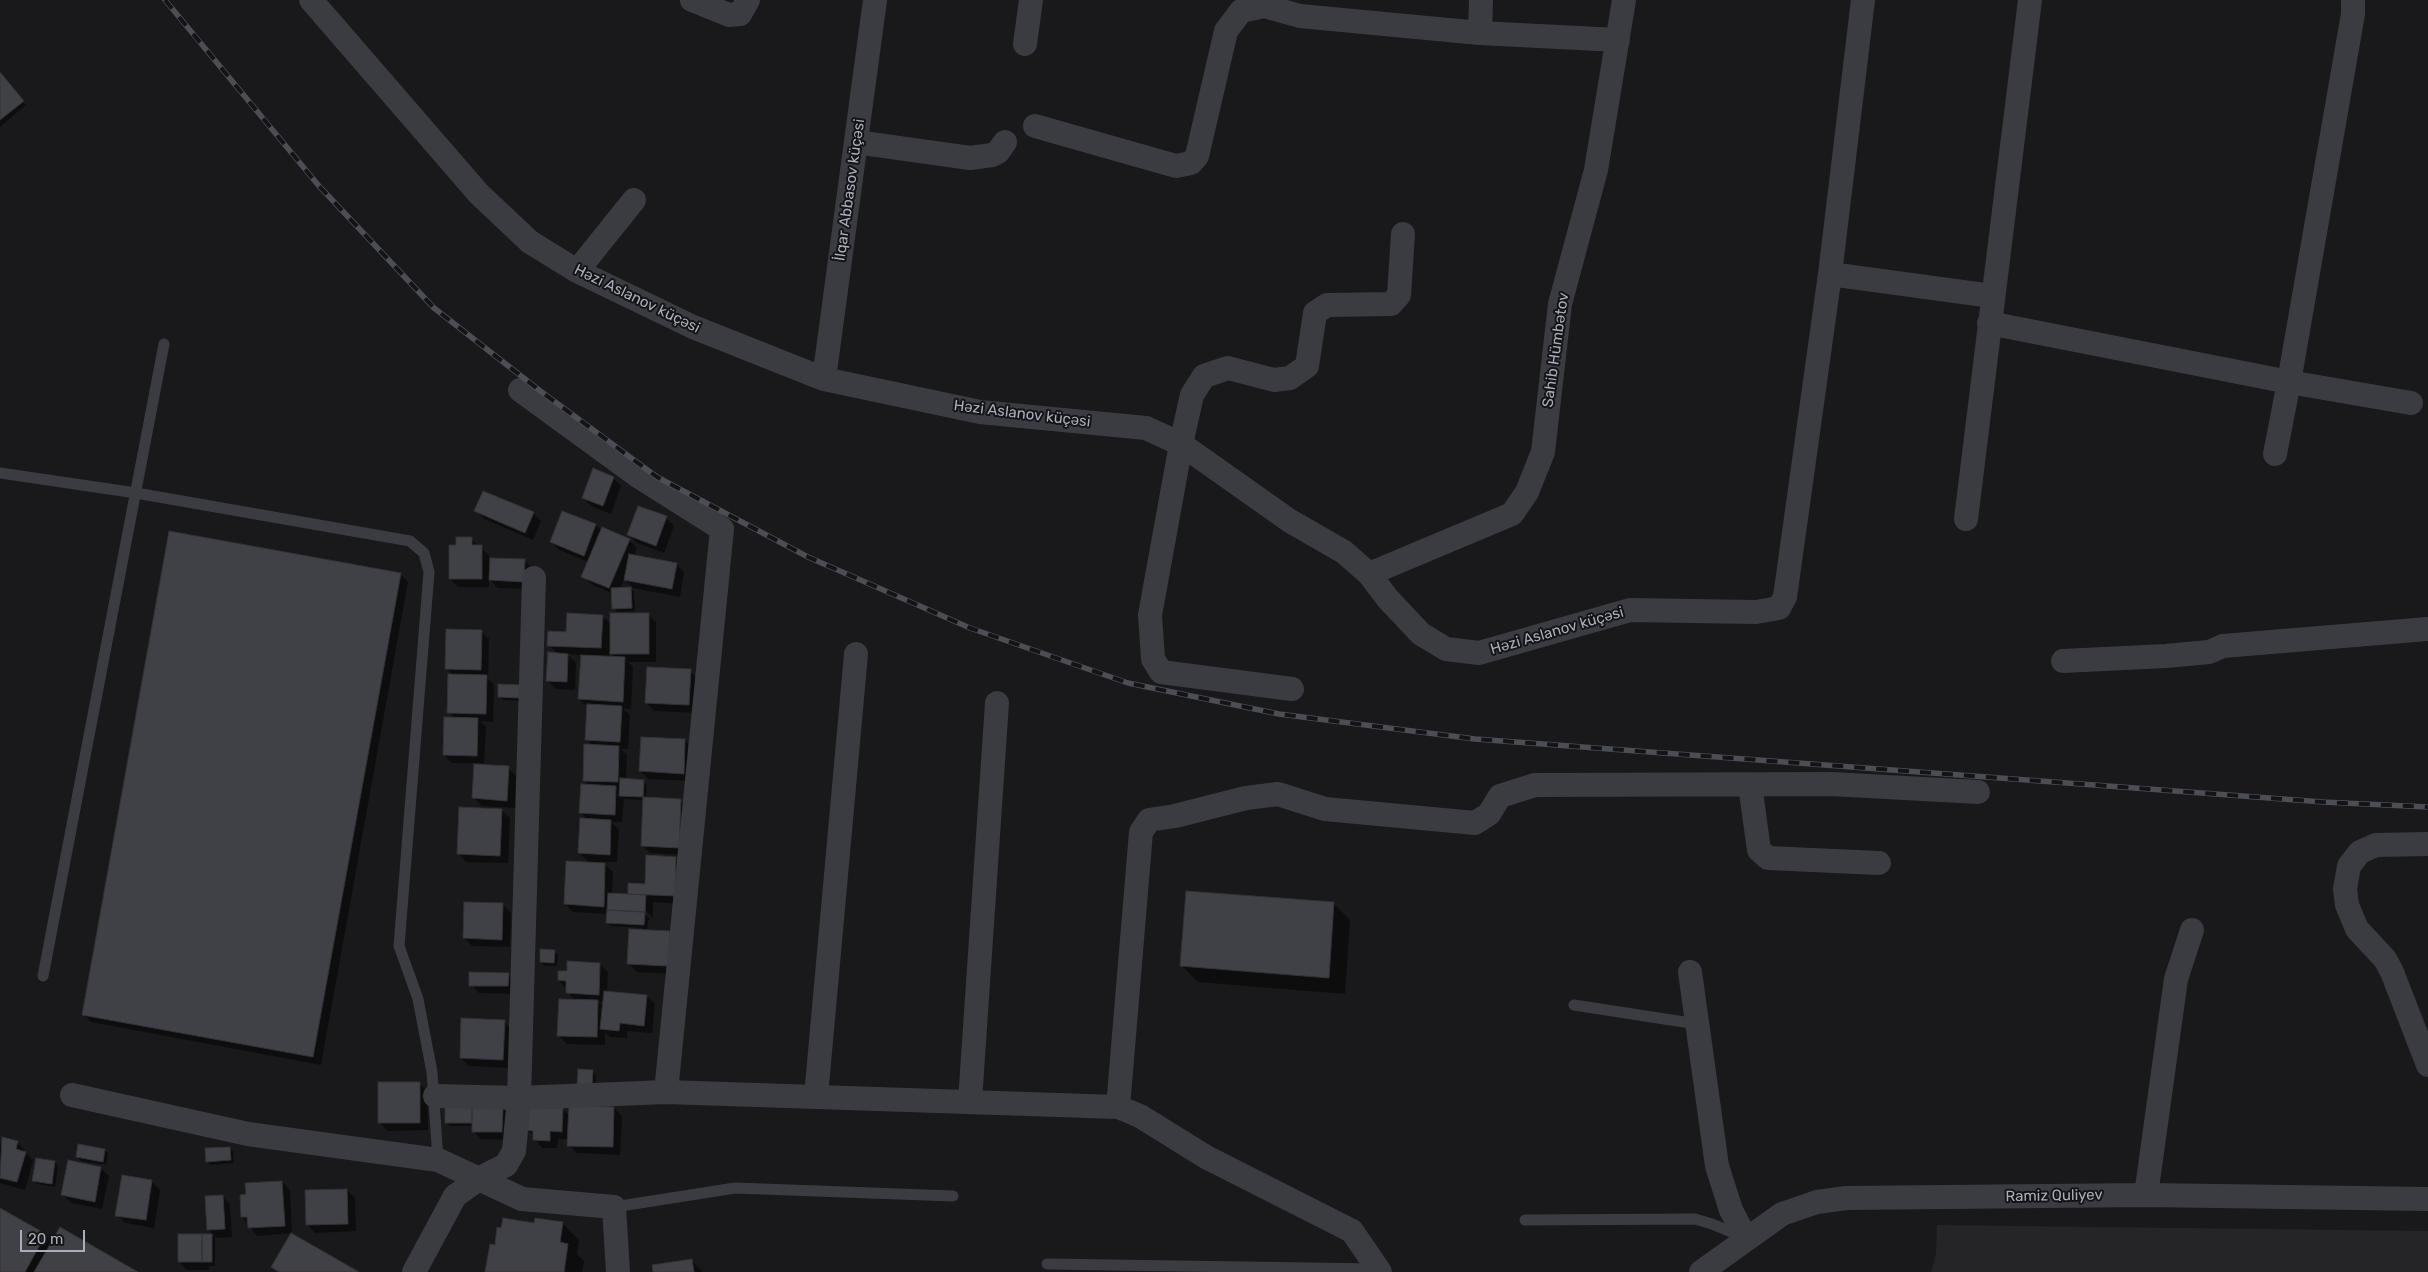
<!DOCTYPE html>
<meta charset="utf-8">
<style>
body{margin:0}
#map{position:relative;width:2428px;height:1272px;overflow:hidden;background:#19191b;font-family:Rubik,sans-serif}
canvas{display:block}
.scale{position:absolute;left:20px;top:1230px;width:65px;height:22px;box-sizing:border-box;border:2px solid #aaaebc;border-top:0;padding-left:6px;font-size:15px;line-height:18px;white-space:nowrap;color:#aaaebc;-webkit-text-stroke:4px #141416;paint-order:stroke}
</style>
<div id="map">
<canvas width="2428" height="1272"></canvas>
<div class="scale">20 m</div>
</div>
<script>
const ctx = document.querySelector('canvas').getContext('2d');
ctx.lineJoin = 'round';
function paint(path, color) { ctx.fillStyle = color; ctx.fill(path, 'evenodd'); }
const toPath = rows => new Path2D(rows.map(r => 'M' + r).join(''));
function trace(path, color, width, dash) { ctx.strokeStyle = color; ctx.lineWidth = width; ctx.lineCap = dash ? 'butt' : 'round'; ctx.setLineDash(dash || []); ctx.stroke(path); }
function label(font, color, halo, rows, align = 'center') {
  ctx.font = font + ' Rubik,sans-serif'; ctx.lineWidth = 4; ctx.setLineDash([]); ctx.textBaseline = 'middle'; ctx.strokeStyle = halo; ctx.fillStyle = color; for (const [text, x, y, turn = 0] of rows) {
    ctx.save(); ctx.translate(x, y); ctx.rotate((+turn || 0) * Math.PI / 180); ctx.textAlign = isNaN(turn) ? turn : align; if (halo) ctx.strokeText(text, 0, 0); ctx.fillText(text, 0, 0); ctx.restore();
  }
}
const built = toPath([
 [1937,1225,2428,1231,2428,1272,1931,1272,1936,1254]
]);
const shadow = toPath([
 [0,73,26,105,0,127],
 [613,478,621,486,611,514,591,506,583,498],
 [476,511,533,513,541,521,533,540,484,519],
 [666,518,674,526,664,553,637,543,629,535],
 [595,525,602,531,629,540,637,548,634,556,676,564,684,572,680,597,633,588,624,579,621,588,630,588,634,592,635,611,617,612,613,608,613,594,591,584,583,576,589,562,559,550,551,542],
 [471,539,489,555,489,559,524,560,532,568,532,589,498,588,489,579,489,587,458,587,450,579,457,547],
 [400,574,408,582,321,1065,91,1022,83,1014],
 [648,614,656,622,656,662,628,662,633,667,631,709,623,709,630,715,628,749,620,749,627,755,626,780,643,781,647,785,646,799,681,801,689,809,687,855,650,853,642,845,644,800,624,799,622,822,611,822,619,829,617,862,602,862,613,872,612,894,629,895,630,884,646,885,676,858,684,866,682,904,653,902,653,918,644,909,644,913,651,920,648,920,647,931,669,932,677,940,675,974,637,972,629,964,643,928,611,926,607,923,608,914,573,912,565,904,590,863,579,853,588,820,580,812,589,786,584,780,593,746,586,739,588,707,579,699,582,655,567,654,576,663,575,690,556,689,548,681,558,654,549,645,602,616,612,625],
 [609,651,616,658,609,658],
 [481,631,489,639,488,679,494,685,493,722,480,721,486,727,484,763,477,763,477,765,508,768,516,776,515,808,482,806,474,798,476,763,452,763,444,755,455,718,449,712,453,675,446,668],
 [690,671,698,679,696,713,654,711,646,702],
 [519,686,522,701,503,700,499,696],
 [685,740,693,749,692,781,648,779,640,771],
 [501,810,510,818,508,863,466,862,458,853],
 [1334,904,1350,920,1345,994,1198,982,1182,966],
 [503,905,511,913,510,947,472,946,464,938],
 [554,951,558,955,557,966,545,966,541,962],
 [600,964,608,972,607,993,647,996,655,1004,652,1033,627,1031,627,1038,610,1037,605,1032,605,1045,567,1044,559,1036,575,1001,559,980,568,973],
 [598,1002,604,1002,604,1007],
 [508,974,516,982,516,994,479,993,471,985],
 [504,1022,512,1030,511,1068,469,1066,461,1058],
 [579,1070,592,1071,596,1075,595,1089],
 [419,1083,427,1091,428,1130,388,1131,380,1123],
 [502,1107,510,1115,510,1140,481,1139,473,1131,473,1126,450,1126,446,1122],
 [614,1108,622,1116,620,1155,577,1153,569,1145,569,1139,558,1139,557,1148,542,1148,529,1130,562,1109,570,1116],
 [3,1138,17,1142,33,1161,25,1190,0,1183,0,1147],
 [230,1148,233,1152,234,1163,211,1165,207,1161],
 [104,1150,108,1153,106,1165,81,1161,77,1157],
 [55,1162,58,1166,55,1187,37,1184,34,1180],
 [100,1168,109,1176,102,1209,71,1203,63,1195],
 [152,1182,160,1190,154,1228,125,1223,117,1215],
 [282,1182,290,1190,292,1233,257,1236,242,1217],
 [347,1190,355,1198,356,1231,315,1233,307,1224],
 [222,1196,230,1204,232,1237,217,1238,215,1236,215,1266,209,1266,209,1270,187,1270,179,1262,179,1236,215,1236,209,1230],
 [0,1210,45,1235,52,1242,136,1272,0,1272],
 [535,1224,563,1224,579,1240,577,1254,584,1261,582,1272,487,1272,496,1246],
 [692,1261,703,1272,654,1272]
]);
const building = toPath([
 [0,72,24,101,0,120,0,72],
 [593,468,614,477,603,506,582,498,593,468],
 [483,491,534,512,525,533,474,511,483,491],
 [638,506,667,516,656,546,627,535,638,506],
 [562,511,596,524,584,556,550,542,562,511],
 [602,527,630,539,609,588,581,577,602,527],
 [169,531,401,573,313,1057,82,1015,169,531],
 [456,537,472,537,472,545,482,545,482,579,449,579,449,545,456,545,456,537],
 [629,554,677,563,672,589,624,580,629,554],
 [490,558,525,559,524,582,489,580,490,558],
 [631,587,632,608,612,609,611,588,631,587],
 [567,613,603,615,601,648,547,646,548,631,566,632,567,613],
 [610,613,649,613,649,654,610,654,610,613],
 [446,629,482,630,481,670,445,669,446,629],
 [548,652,568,654,567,682,546,681,548,652],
 [581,655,625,657,623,702,578,699,581,655],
 [647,667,691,669,689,705,645,703,647,667],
 [448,674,487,675,486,714,447,713,448,674],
 [498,684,520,685,519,698,498,697,498,684],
 [587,704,622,706,620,742,585,740,587,704],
 [444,717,478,718,477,756,443,755,444,717],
 [641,737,685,739,684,774,639,771,641,737],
 [584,744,619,746,618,782,583,781,584,744],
 [474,764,509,766,507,801,472,798,474,764],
 [620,778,644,780,643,797,619,796,620,778],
 [581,784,616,786,615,815,579,813,581,784],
 [643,797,681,799,679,848,641,846,643,797],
 [459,807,502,809,500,856,457,854,459,807],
 [580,818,611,820,610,855,578,853,580,818],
 [646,855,676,857,675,896,628,894,628,883,645,884,646,855],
 [566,861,605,863,604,907,564,904,566,861],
 [1186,891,1334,902,1329,978,1180,966,1186,891],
 [608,893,646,895,645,912,607,910,608,893],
 [464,902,503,903,502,940,463,938,464,902],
 [607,910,645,912,644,925,606,923,607,910],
 [629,929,670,931,668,966,627,964,629,929],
 [540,949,555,950,554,963,540,962,540,949],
 [567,961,600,963,599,995,566,993,566,981,558,980,558,971,567,971,567,961],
 [469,972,509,973,508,986,469,986,469,972],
 [604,991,647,995,644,1026,620,1023,619,1031,600,1029,604,991],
 [559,999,598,1000,597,1037,557,1036,559,999],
 [461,1018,505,1020,503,1060,460,1058,461,1018],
 [578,1069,593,1070,592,1086,577,1085,578,1069],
 [378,1082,420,1082,420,1123,378,1123,378,1082],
 [445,1105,472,1105,472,1123,445,1123,445,1105],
 [472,1105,503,1106,502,1132,472,1132,472,1105],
 [569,1105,614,1107,613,1147,567,1146,569,1105],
 [528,1107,563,1108,562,1132,550,1131,550,1141,533,1140,533,1131,527,1130,528,1107],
 [2,1137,18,1141,16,1149,26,1152,17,1182,0,1178,2,1137],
 [78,1144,105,1149,103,1162,76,1157,78,1144],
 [230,1147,231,1160,206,1162,205,1148,230,1147],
 [36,1158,55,1161,52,1184,32,1181,36,1158],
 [68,1160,101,1167,95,1202,61,1195,68,1160],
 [122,1175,152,1180,146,1220,115,1216,122,1175],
 [282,1181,285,1226,248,1228,247,1217,241,1217,240,1195,246,1194,245,1183,282,1181],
 [347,1189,348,1224,306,1225,305,1190,347,1189],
 [223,1195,225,1229,207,1230,205,1196,223,1195],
 [0,1208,46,1234,25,1272,0,1272,0,1208],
 [503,1218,534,1223,535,1218,563,1222,560,1242,568,1244,564,1272,485,1272,490,1244,495,1245,497,1227,501,1228,503,1218],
 [60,1227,138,1272,34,1272,60,1227],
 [291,1233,359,1272,279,1272,271,1267,291,1233],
 [178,1234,202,1234,202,1262,178,1262,178,1234],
 [202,1234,212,1234,212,1262,202,1262,202,1234],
 [692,1259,694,1272,653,1272,652,1265,692,1259]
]);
const service = toPath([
 [0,473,136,493,410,541,424,553,429,572,399,946,418,999,432,1072,438,1160],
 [43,976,164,344],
 [1574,1005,1697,1024],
 [614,1207,735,1188,953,1196],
 [1525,1220,1695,1219,1712,1224,1743,1237],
 [1047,1264,1377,1269]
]);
const minor = toPath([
 [311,0,479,194,530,242,577,271,693,327,824,379,980,412,1146,428,1181,444,1290,521,1344,552,1369,574,1388,599,1421,634,1446,649,1479,653,1630,610,1756,612,1779,608,1785,597,1830,274,1863,0],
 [692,0,729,15,740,14,748,0],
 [1480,33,1481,0],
 [1025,44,1031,0],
 [1035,126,1176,166,1191,163,1197,156,1226,31,1241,11,1264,6,1300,16,1480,33,1618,40],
 [856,142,970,158,992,155,998,152,1005,142],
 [577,271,634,200],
 [1830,274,1992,296],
 [1989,323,2289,382,2411,403],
 [824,379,875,0],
 [520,390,638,476,722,529,666,1092],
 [2275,454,2289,382,2353,14,2353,0],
 [1966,519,2030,0],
 [1369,574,1512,514,1527,492,1543,452,1560,304,1596,170,1624,0],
 [2063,661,2166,656,2209,652,2223,646,2428,629],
 [1292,689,1161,672,1153,659,1150,615,1181,444,1192,395,1204,376,1228,368,1274,380,1290,378,1307,366,1315,313,1327,305,1391,304,1399,295,1403,234],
 [1750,785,1759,850,1768,858,1879,863],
 [2428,844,2376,845,2360,852,2349,866,2345,889,2347,905,2357,929,2385,959,2392,972,2428,1065],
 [1690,972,1717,1166,1731,1210,1746,1239],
 [72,1095,248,1134,438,1160,522,1199,614,1207,618,1272],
 [435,1096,519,1098,666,1092,1118,1107,1140,1116,1206,1157,1352,1231,1380,1272],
 [816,1096,856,654],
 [970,1101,997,703],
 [1118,1107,1141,832,1149,820,1175,816,1246,798,1278,794,1325,809,1475,823,1489,814,1500,796,1535,785,1831,784,1978,792],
 [2146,1195,2176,979,2192,930],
 [414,1272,455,1196,480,1178,506,1165,514,1151,519,1098,534,578],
 [1701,1272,1782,1214,1817,1202,1846,1198,2146,1195,2428,1199]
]);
const rail = toPath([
 [165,0,319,186,434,308,539,390,657,477,808,557,970,628,1128,683,1279,714,1475,739,2323,802,2428,807]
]);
const streetNames = [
 ["İlqar Abbasov küçəsi",850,190,-82],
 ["Həzi Aslanov küçəsi",637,299,26],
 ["Sahib Hümbətov",1556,350,-82],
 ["Həzi Aslanov küçəsi",1022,414,7],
 ["Həzi Aslanov küçəsi",1557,631,-16],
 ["Ramiz Quliyev",2054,1196,-1]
];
paint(built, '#252528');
paint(shadow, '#0007');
paint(building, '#404146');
trace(building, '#333237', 1);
trace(service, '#3b3c42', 11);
trace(minor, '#3b3c42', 24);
trace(rail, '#4c4e56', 5.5);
trace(rail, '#141416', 4, [11]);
label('15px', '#aaaebc', '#141416', streetNames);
</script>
